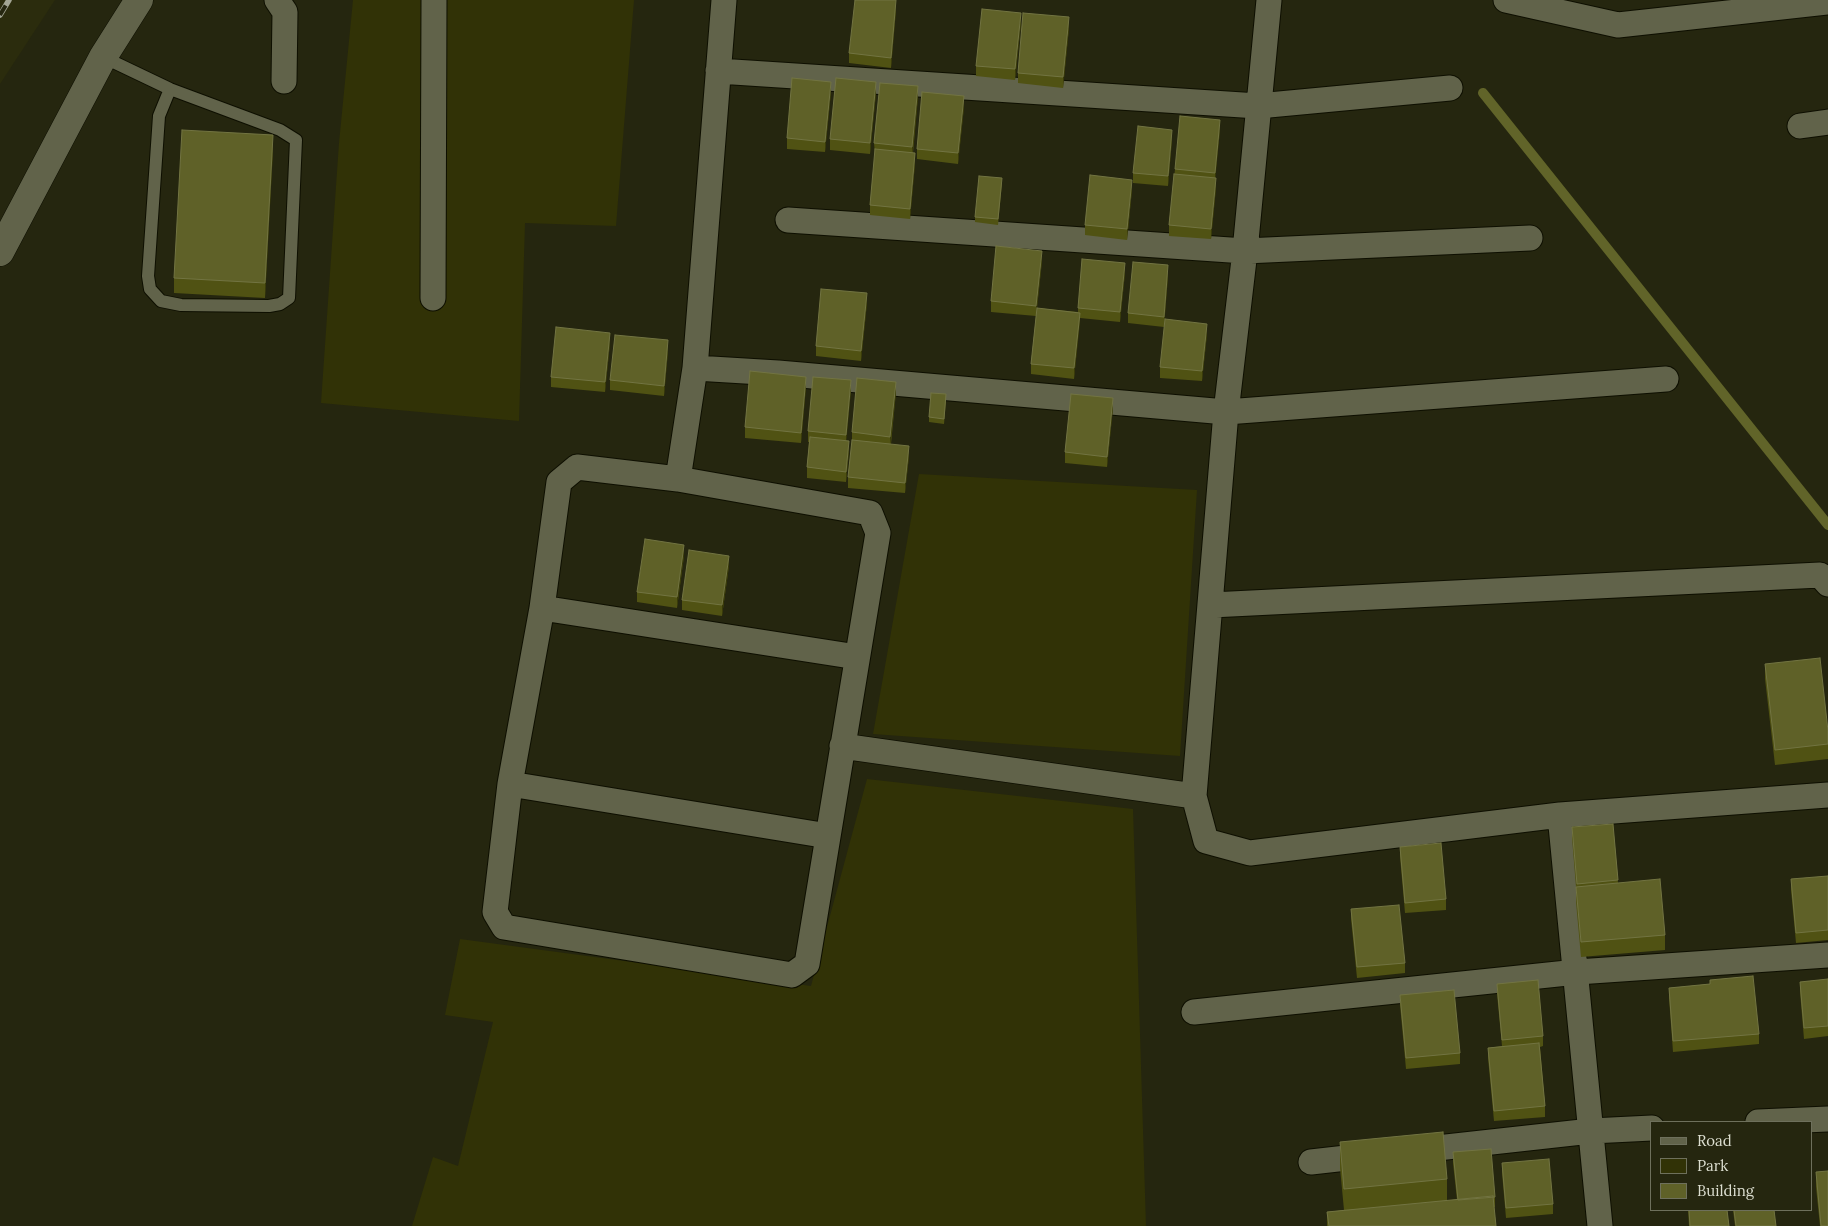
<!DOCTYPE html>
<style>
body{margin:0}
#map{position:relative;width:1828px;height:1226px;overflow:hidden;background:#25260f;font-family:Lora,serif}
canvas{display:block}
.legend{position:absolute;left:1650px;top:1121px;width:162px;height:90px;box-sizing:border-box;background:#25260f;border:1px solid #6e705c;margin:0;padding:6px 9px;list-style:none;font-size:15px;color:#dcded0}
.legend li{display:flex;align-items:center;gap:10px;height:25px}
.legend b{width:25px;border:1px solid #6e705c}
</style>
<div id="map">
<canvas width="1828" height="1226"></canvas>
<ul class="legend">
<li><b style="height:6px;background:#61634a"></b>Road</li>
<li><b style="height:14px;background:#313206"></b>Park</li>
<li><b style="height:14px;background:#5f6128"></b>Building</li>
</ul>
</div>
<script>
const ctx = document.querySelector('canvas').getContext('2d');
ctx.lineJoin = 'round';
function paint(path, color) { ctx.fillStyle = color; ctx.fill(path, 'evenodd'); }
const toPath = rows => new Path2D(rows.map(r => 'M' + r).join(''));
function trace(path, color, width, dash) { ctx.strokeStyle = color; ctx.lineWidth = width; ctx.lineCap = dash ? 'butt' : 'round'; ctx.setLineDash(dash || []); ctx.stroke(path); }
const built = toPath([
 [0,0,55,0,0,84]
]);
const green = toPath([
 [353,0,634,0,616,226,525,223,519,421,321,403,339,143],
 [919,474,1197,490,1180,756,873,734],
 [867,779,1133,809,1146,1226,412,1226,433,1157,458,1166,493,1022,445,1015,460,939,811,986]
]);
const stream = toPath([
 [1483,93,1828,525]
]);
const service = toPath([
 [103,57,170,89,280,130,296,140,289,298,280,304,269,306,181,305,161,301,150,289,148,276,159,116,170,89]
]);
const minor = toPath([
 [277,0,285,12,284,81],
 [1269,0,1245,251,1226,412,1194,796,1206,841,1250,853,1560,815,1828,795],
 [1506,0,1618,25,1828,2],
 [718,71,1258,106,1450,88],
 [1800,126,1828,122],
 [788,220,1245,251,1530,238],
 [433,298,434,0],
 [695,368,778,373,1226,412,1666,379],
 [577,467,678,479,870,513,878,533,807,964,792,975,504,927,495,912,510,784,542,608,559,482,577,467],
 [678,479,695,368,724,0],
 [1211,605,1820,575,1828,584],
 [542,608,857,657],
 [842,746,1194,796],
 [510,784,828,836],
 [1560,815,1600,1226],
 [1194,1012,1577,972,1828,955],
 [1758,1122,1828,1119],
 [1410,1151,1591,1131,1652,1128],
 [1311,1162,1373,1155]
]);
const tertiary = toPath([
 [0,252,103,57,139,0]
]);
const rail = toPath([
 [0,15,9,0]
]);
const wall = toPath([
 [896,10,891,68,849,63,849,53],
 [1021,23,1015,80,976,76,976,66],
 [1069,28,1063,88,1018,83,1018,73],
 [831,92,825,152,787,149,787,138],
 [876,93,870,154,830,150,830,139],
 [918,97,913,153,915,164,910,219,870,215,870,205,875,154,874,143],
 [964,107,958,164,917,159,917,149],
 [1220,130,1215,178,1216,188,1211,239,1169,236,1169,225,1175,169],
 [1172,140,1168,186,1133,183,1133,173],
 [273,150,265,298,174,293,174,278],
 [1002,183,998,225,975,222,975,217],
 [1132,190,1127,240,1085,235,1085,225],
 [1042,261,1037,308,1078,312,1078,308,1125,273,1120,322,1080,318,1074,379,1031,374,1031,364,1036,316,991,312,991,301],
 [1168,276,1164,327,1128,323,1128,313],
 [867,303,861,361,816,356,816,346],
 [1207,334,1202,381,1160,378,1160,367],
 [610,343,605,392,551,387,551,377],
 [668,351,664,396,610,390,610,380],
 [806,387,801,443,745,438,745,427],
 [851,390,846,440,849,451,846,482,807,478,807,467,809,442,808,442,808,431],
 [896,392,891,444,909,456,905,493,848,488,848,477,852,442,852,432],
 [946,400,944,424,929,422,929,417],
 [1113,408,1107,467,1065,463,1065,452],
 [684,556,677,608,637,602,637,592],
 [729,566,722,616,682,610,682,600],
 [1765,664,1828,731,1828,759,1775,765,1765,679],
 [1613,824,1618,883,1665,935,1665,950,1581,957,1576,902,1576,887,1572,838,1572,827],
 [1400,847,1446,899,1446,910,1405,913,1400,857],
 [1828,876,1828,940,1796,943,1791,890,1791,879],
 [1351,909,1405,963,1405,973,1357,978,1351,919],
 [1828,979,1828,1036,1804,1039,1800,992,1800,982],
 [1710,980,1759,1034,1759,1044,1673,1052,1669,998,1669,988,1710,984],
 [1497,984,1543,1036,1543,1046,1540,1047,1545,1106,1545,1117,1494,1121,1488,1058,1488,1048,1502,1046,1497,994],
 [1400,995,1460,1053,1460,1064,1406,1069,1400,1005],
 [1340,1142,1447,1179,1447,1201,1457,1200,1453,1163,1453,1152,1495,1197,1495,1207,1494,1207,1496,1226,1327,1226,1327,1212,1344,1210,1340,1168],
 [1502,1163,1553,1204,1553,1214,1506,1218,1502,1173],
 [1816,1172,1828,1226,1820,1226,1816,1187],
 [1688,1210,1727,1210,1729,1226,1689,1226],
 [1733,1210,1774,1210,1776,1226,1735,1226]
]);
const shadedWall = toPath([
 [896,0,896,10,891,68,891,58],
 [1021,13,1021,23,1015,80,1015,69],
 [1069,17,1069,28,1063,88,1063,77],
 [831,82,831,92,825,152,825,142],
 [876,82,876,93,870,154,870,143],
 [918,86,918,97,912,157,912,147],
 [964,96,964,107,958,164,958,153],
 [1220,120,1220,130,1215,183,1215,173],
 [1172,130,1172,140,1168,186,1168,176],
 [273,135,273,150,265,298,265,283],
 [915,153,915,164,910,219,910,209],
 [1216,178,1216,188,1211,239,1211,229],
 [1132,180,1132,190,1127,240,1127,229],
 [1042,251,1042,261,1036,316,1036,306],
 [1125,263,1125,273,1120,322,1120,312],
 [1168,265,1168,276,1164,327,1164,317],
 [867,293,867,303,861,361,861,351],
 [1080,313,1080,323,1074,379,1074,368],
 [1207,324,1207,334,1202,381,1202,371],
 [610,333,610,343,605,392,605,382],
 [668,340,668,351,664,396,664,386],
 [806,377,806,387,801,443,801,433],
 [851,380,851,390,846,446,846,435],
 [896,382,896,392,890,447,890,437],
 [1113,398,1113,408,1107,467,1107,457],
 [849,441,849,451,846,482,846,472],
 [909,446,909,456,905,493,905,483],
 [684,545,684,556,677,608,677,597],
 [729,556,729,566,722,616,722,605]
]);
const building = toPath([
 [855,0,896,0,891,58,849,53,855,0],
 [982,9,1021,13,1015,69,976,66,982,9],
 [1023,13,1069,17,1063,77,1018,73,1023,13],
 [792,78,831,82,825,142,787,138,792,78],
 [836,78,876,82,870,143,830,139,836,78],
 [880,83,918,86,912,147,874,143,880,83],
 [922,92,964,96,958,153,917,149,922,92],
 [1180,116,1220,120,1215,173,1175,169,1180,116],
 [1138,126,1172,130,1168,176,1133,173,1138,126],
 [182,130,273,135,265,283,174,278,182,130],
 [875,149,915,153,910,209,870,205,875,149],
 [1174,174,1216,178,1211,229,1169,225,1174,174],
 [1090,175,1132,180,1127,229,1085,225,1090,175],
 [979,176,1002,178,998,219,975,217,979,176],
 [996,246,1042,251,1036,306,991,301,996,246],
 [1082,259,1125,263,1120,312,1078,308,1082,259],
 [1133,262,1168,265,1164,317,1128,313,1133,262],
 [821,289,867,293,861,351,816,346,821,289],
 [1037,308,1080,313,1074,368,1031,364,1037,308],
 [1165,319,1207,324,1202,371,1160,367,1165,319],
 [556,327,610,333,605,382,551,377,556,327],
 [615,335,668,340,664,386,610,380,615,335],
 [750,371,806,377,801,433,745,427,750,371],
 [813,377,851,380,846,435,808,431,813,377],
 [857,378,896,382,890,437,852,432,857,378],
 [931,393,946,394,944,419,929,417,931,393],
 [1071,394,1113,398,1107,457,1065,452,1071,394],
 [810,437,849,441,846,472,807,467,810,437],
 [852,440,909,446,905,483,848,477,852,440],
 [645,539,684,545,677,597,637,592,645,539],
 [689,550,729,556,722,605,682,600,689,550],
 [1820,658,1828,731,1828,744,1775,750,1765,664,1820,658],
 [1613,824,1618,880,1577,884,1572,827,1613,824],
 [1441,843,1446,899,1405,903,1400,847,1441,843],
 [1828,876,1828,930,1796,933,1791,879,1828,876],
 [1660,879,1665,935,1581,942,1576,887,1660,879],
 [1399,905,1405,963,1357,967,1351,909,1399,905],
 [1753,976,1759,1034,1673,1041,1669,988,1710,984,1710,980,1753,976],
 [1828,979,1828,1026,1804,1028,1800,982,1828,979],
 [1538,980,1543,1036,1502,1040,1497,984,1538,980],
 [1454,990,1460,1053,1406,1058,1400,995,1454,990],
 [1539,1043,1545,1106,1494,1111,1488,1048,1539,1043],
 [1443,1132,1447,1179,1344,1189,1340,1142,1443,1132],
 [1491,1149,1495,1197,1458,1200,1453,1152,1491,1149],
 [1549,1159,1553,1204,1506,1208,1502,1163,1549,1159],
 [1828,1171,1828,1226,1821,1226,1816,1172,1828,1171],
 [1493,1196,1496,1226,1329,1226,1327,1212,1493,1196],
 [1689,1210,1727,1210,1729,1226,1690,1226,1689,1210],
 [1734,1210,1774,1210,1776,1226,1736,1226,1734,1210]
]);
paint(built, '#2b2c0d');
paint(green, '#313206');
trace(stream, '#616429', 10);
trace(service, '#0e0f00', 14);
trace(minor, '#0e0f00', 27);
trace(tertiary, '#0e0f00', 29);
trace(service, '#61634a', 12);
trace(minor, '#61634a', 25);
trace(tertiary, '#61634a', 28);
trace(rail, '#a3a594', 5.5);
trace(rail, '#25260f', 4, [11]);
paint(wall, '#505213');
paint(shadedWall, '#383a09');
paint(building, '#5f6128');
trace(building, '#727442', 1);
</script>
